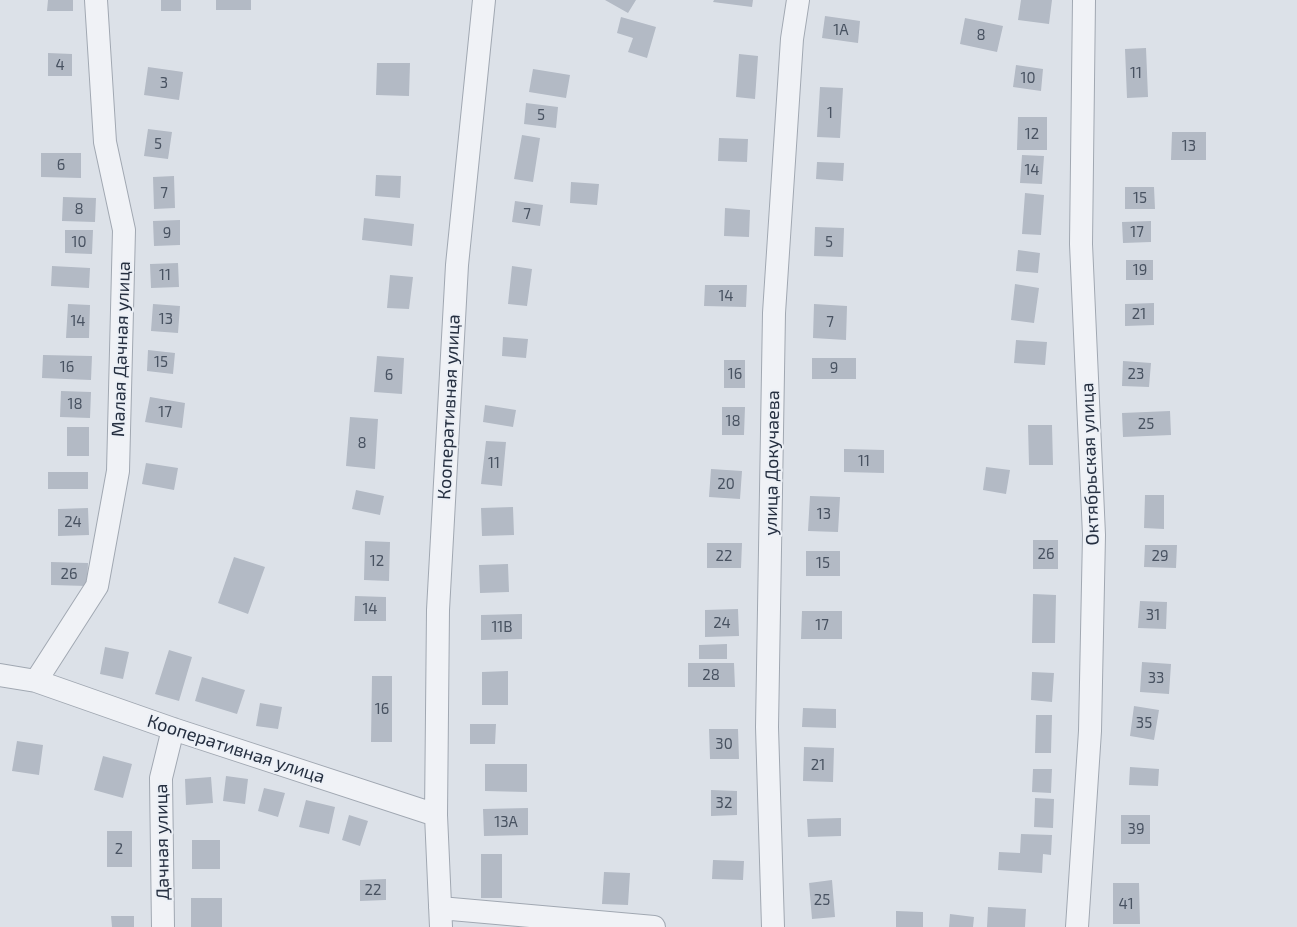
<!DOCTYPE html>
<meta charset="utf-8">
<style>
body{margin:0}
canvas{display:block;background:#dce1e8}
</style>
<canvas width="1297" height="927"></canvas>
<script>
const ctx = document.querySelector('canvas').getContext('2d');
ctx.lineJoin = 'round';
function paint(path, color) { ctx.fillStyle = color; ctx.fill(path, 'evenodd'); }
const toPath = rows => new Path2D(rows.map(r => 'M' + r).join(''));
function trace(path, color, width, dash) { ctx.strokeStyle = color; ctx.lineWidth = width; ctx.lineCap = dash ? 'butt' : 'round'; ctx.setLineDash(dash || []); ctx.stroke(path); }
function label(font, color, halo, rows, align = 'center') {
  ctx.font = font + ' "Exo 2",sans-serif'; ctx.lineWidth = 4; ctx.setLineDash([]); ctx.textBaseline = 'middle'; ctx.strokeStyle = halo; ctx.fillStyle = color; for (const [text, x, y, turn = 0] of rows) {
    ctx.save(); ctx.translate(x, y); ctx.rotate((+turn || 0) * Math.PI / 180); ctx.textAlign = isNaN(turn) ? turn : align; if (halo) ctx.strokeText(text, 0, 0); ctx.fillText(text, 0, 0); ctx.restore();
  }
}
const building = toPath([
 [48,0,73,0,73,11,47,11],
 [161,0,181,0,181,11,161,11],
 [216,0,251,0,251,10,216,10],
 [605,0,636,0,628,13],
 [714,0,753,0,752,7,713,2],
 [1021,0,1052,0,1049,24,1018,20],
 [825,16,860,21,858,43,822,38],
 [621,17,656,27,647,58,628,52,633,38,617,33],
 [965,18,1003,26,997,52,960,44],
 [1146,48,1148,97,1127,98,1125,49],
 [48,53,72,54,72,76,48,76],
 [739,54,758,56,755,99,736,97],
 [377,63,410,63,409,96,376,95],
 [1016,65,1043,69,1041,91,1013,87],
 [148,67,183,72,179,100,144,95],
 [533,69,570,75,566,98,529,92],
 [820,87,843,88,840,138,817,137],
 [526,103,558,107,556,128,524,124],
 [1018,117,1047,117,1047,150,1017,150],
 [148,129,172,132,168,159,144,156],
 [1172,132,1206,132,1206,160,1171,160],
 [522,135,540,138,533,182,514,179],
 [719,138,748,139,747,162,718,161],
 [41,153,81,153,81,178,41,177],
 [1022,155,1044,156,1042,184,1020,183],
 [817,162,844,163,843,181,816,179],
 [376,175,401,176,400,198,375,196],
 [174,176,175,208,154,209,153,177],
 [571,182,599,184,597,205,570,203],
 [1125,187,1154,187,1155,209,1125,209],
 [1025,193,1044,195,1041,235,1022,234],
 [63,197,96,198,95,222,62,221],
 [515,201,543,205,540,226,512,222],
 [725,208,750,210,749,237,724,236],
 [364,218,414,224,412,246,362,240],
 [180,220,180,245,154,246,153,221],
 [1151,221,1151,242,1123,243,1122,222],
 [815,227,844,228,843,257,814,256],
 [65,230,93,230,92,254,65,253],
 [1018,250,1040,253,1038,273,1016,271],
 [1126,260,1153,260,1153,280,1126,280],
 [178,263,179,287,151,288,150,264],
 [52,266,90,268,89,288,51,286],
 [512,266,532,269,527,306,508,304],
 [390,275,413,277,409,309,387,308],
 [1015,284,1039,288,1034,323,1011,320],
 [705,285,747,285,746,307,704,306],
 [1154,303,1154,325,1125,326,1125,304],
 [68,304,90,305,89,338,66,338],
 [153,304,180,306,178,333,151,331],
 [814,304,847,306,846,340,813,338],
 [503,337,528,339,526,358,502,356],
 [1016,340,1047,342,1045,365,1014,363],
 [148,350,175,353,173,374,147,371],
 [43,355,92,356,91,380,42,378],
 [377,356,404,358,402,394,374,392],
 [812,358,856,358,856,379,812,379],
 [724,360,745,360,745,388,724,388],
 [1123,361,1151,363,1149,387,1122,386],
 [61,391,91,392,90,418,60,417],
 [150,397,185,403,182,428,145,422],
 [485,405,516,410,513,427,483,422],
 [722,407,745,407,744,435,722,435],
 [1170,411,1171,435,1123,437,1122,413],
 [350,417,378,419,375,469,346,466],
 [1028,425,1052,425,1053,465,1029,465],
 [67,427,89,427,89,456,67,456],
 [486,441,506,442,502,486,481,484],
 [844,449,884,450,884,473,844,472],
 [146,463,178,468,174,490,142,484],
 [986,467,1010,470,1006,494,983,490],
 [711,469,742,471,740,499,709,497],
 [48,472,88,472,88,489,48,489],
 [356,490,384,496,380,515,352,509],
 [1145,495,1164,495,1164,529,1144,528],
 [810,496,840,497,838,532,808,531],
 [513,507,514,535,482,536,481,508],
 [88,508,89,535,58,536,58,509],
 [1033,540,1058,540,1058,569,1033,569],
 [365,541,390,542,389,581,364,580],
 [707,543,742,543,741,568,707,568],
 [1145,545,1177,545,1176,568,1144,567],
 [806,551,840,551,840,576,806,576],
 [234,557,265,567,248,614,218,603],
 [51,562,88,563,87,586,51,585],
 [508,564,509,592,480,593,479,565],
 [1033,594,1056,595,1055,643,1032,643],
 [355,596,386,597,386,621,354,621],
 [1140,601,1167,602,1166,629,1138,628],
 [738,609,739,636,705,637,705,610],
 [802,611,842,611,842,639,801,639],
 [522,614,522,639,481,640,481,615],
 [727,644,727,659,699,659,699,645],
 [105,647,129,652,123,679,100,674],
 [169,650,192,657,179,701,155,694],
 [1142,662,1171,664,1169,694,1140,692],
 [688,663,734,663,735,687,688,687],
 [508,671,508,705,482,705,482,672],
 [1032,672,1054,673,1052,702,1031,700],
 [372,676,392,676,392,742,371,742],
 [202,677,245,690,237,714,195,701],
 [260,703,282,707,278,729,256,726],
 [1134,706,1159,710,1154,740,1130,736],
 [803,708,836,709,836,728,802,727],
 [1036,715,1052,715,1051,753,1035,753],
 [470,724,496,724,495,744,470,744],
 [709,729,738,729,739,759,710,759],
 [17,741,43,745,39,775,12,771],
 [804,747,834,748,833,782,803,781],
 [103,756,132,764,123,798,94,790],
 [485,764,527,764,527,792,485,791],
 [1130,767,1159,769,1158,786,1129,785],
 [1033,769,1052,769,1051,793,1032,792],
 [226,776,248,779,245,804,223,801],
 [211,777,213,803,186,805,185,779],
 [264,788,285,793,278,817,258,811],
 [711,790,737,791,737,815,711,816],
 [1035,798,1054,799,1053,828,1034,827],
 [306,800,335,807,329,834,299,827],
 [528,808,528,835,484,836,483,809],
 [349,815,368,821,360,846,342,840],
 [1121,815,1150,815,1150,844,1121,844],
 [841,818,841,836,808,837,807,819],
 [107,831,132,831,132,867,107,867],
 [1021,834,1052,835,1051,855,1043,854,1042,873,998,870,999,852,1020,853],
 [192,840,220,840,220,869,192,869],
 [481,854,502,854,502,898,481,898],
 [713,860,744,861,743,880,712,879],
 [604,872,630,873,628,905,602,904],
 [386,879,386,900,360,901,360,880],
 [832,880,835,917,812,919,809,883],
 [1113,883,1139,883,1140,924,1113,924],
 [191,898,222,898,222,927,191,927],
 [988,907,1026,909,1025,927,987,927],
 [896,911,923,912,923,927,896,927],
 [950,914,974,917,973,927,949,927],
 [111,916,134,916,134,927,112,927]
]);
const minor = toPath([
 [0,675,36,681,173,729,436,815],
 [36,681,97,586,118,471,124,230,105,142,96,0],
 [440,908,654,927],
 [163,927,161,778,173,729],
 [441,927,436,815,438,610,457,265,484,0],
 [773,927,767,727,774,313,792,39,798,0],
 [1077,927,1090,731,1094,535,1081,244,1084,0]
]);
const numberNames = [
 ["1А",841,30],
 ["8",981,35],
 ["4",60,65],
 ["11",1136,73],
 ["10",1028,78],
 ["3",164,83],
 ["1",830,113],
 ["5",541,115],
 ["12",1032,134],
 ["5",158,144],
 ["13",1189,146],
 ["6",61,165],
 ["14",1032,170],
 ["7",164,193],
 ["15",1140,198],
 ["8",79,209],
 ["7",527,214],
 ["17",1137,232],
 ["9",167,233],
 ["10",79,242],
 ["5",829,242],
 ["19",1140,270],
 ["11",165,275],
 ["14",726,296],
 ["21",1139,314],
 ["13",166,319],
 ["14",78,321],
 ["7",830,322],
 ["15",161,362],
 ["16",67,367],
 ["9",834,368],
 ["16",735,374],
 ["23",1136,374],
 ["6",389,375],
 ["18",75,404],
 ["17",165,412],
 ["18",733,421],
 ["25",1146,424],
 ["8",362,443],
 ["11",864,461],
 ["11",494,463],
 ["20",726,484],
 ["13",824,514],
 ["24",73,522],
 ["26",1046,554],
 ["22",724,556],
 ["29",1160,556],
 ["12",377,561],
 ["15",823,563],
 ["26",69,574],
 ["14",370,609],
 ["31",1153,615],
 ["24",722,623],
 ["17",822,625],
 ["11В",502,627],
 ["28",711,675],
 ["33",1156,678],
 ["16",382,709],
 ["35",1144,723],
 ["30",724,744],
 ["21",818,765],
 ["32",724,803],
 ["13А",506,822],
 ["39",1136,829],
 ["2",119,849],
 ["22",373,890],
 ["25",822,900],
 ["41",1126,904]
];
const streetNames = [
 ["Малая Дачная улица",121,349,-88],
 ["Кооперативная улица",449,407,-87],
 ["улица Докучаева",772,463,-89],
 ["Октябрьская улица",1090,464,-92],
 ["Кооперативная улица",236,749,18],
 ["Дачная улица",162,842,-91]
];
paint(building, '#b3bac5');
trace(minor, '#a1a8b2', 24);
trace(minor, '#f0f2f6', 22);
label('15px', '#485261', null, numberNames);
label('18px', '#252f40', '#ecf0f6', streetNames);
</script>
